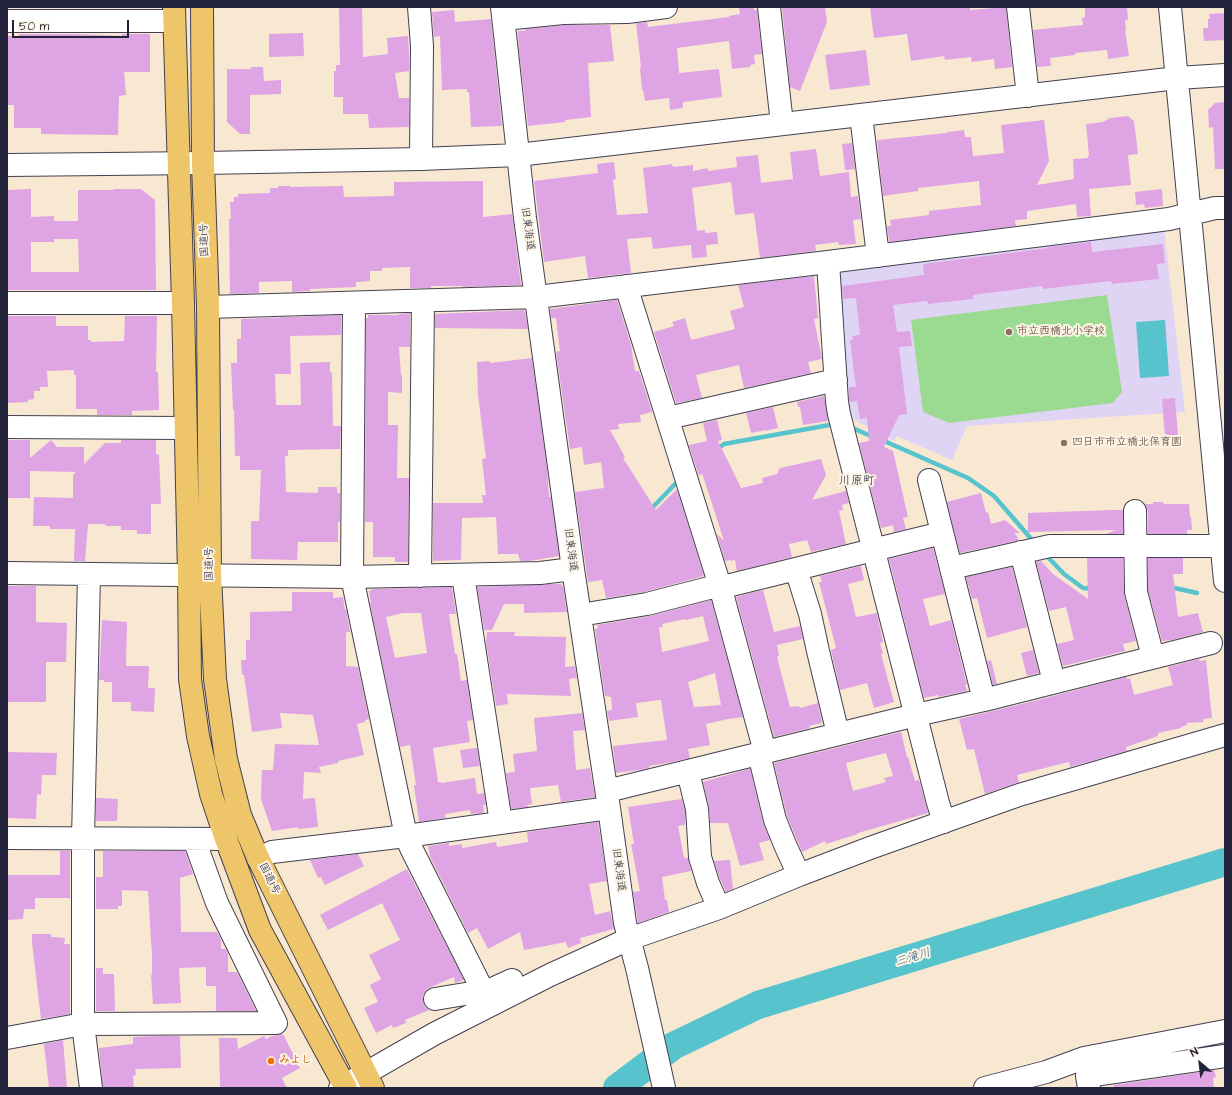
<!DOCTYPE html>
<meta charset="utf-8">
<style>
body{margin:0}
#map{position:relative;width:1232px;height:1095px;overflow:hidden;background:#f8e8d1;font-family:"Architects Daughter",sans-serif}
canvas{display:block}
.frame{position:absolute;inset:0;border:8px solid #22223b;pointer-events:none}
.north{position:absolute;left:1180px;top:1043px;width:40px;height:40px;-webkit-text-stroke:3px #fcf5e5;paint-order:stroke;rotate:332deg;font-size:11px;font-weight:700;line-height:16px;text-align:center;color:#22223b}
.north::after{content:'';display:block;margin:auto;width:14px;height:18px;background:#22223b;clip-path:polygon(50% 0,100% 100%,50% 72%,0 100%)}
.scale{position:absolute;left:12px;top:20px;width:117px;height:18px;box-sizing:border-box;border:2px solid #22223b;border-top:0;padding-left:5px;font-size:12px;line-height:14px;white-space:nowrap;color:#22223b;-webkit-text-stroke:3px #fcf5e5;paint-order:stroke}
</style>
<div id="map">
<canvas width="1232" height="1095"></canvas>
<div class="frame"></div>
<div class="north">N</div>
<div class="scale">50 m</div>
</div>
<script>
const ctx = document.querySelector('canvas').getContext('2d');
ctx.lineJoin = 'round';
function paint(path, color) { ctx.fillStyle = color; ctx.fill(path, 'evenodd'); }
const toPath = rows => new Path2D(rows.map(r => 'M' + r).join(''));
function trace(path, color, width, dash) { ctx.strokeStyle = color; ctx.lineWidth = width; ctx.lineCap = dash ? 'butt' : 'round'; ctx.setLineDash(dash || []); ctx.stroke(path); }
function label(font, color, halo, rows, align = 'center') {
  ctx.font = font + ' "Architects Daughter","Klee One",sans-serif'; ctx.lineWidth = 4; ctx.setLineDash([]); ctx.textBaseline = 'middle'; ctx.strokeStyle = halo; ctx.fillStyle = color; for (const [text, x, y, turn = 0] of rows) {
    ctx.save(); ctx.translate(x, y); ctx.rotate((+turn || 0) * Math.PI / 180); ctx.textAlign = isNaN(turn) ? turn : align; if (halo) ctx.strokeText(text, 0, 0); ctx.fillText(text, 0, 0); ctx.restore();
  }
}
const built = toPath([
 [1164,229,1185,412,967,426,952,460,896,436,894,441,851,418,846,396,837,269]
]);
const green = toPath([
 [1107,295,1122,392,1113,403,949,423,923,412,911,320]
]);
const water = toPath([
 [1165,320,1169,376,1140,378,1136,322]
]);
const stream = toPath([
 [848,427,857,430,873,437],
 [882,440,968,478,994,496,1034,542],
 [716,450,724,444,835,424],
 [650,510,680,479],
 [1044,553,1064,574,1083,588,1093,589],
 [1170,587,1197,593]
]);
const river = toPath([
 [617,1088,673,1046,758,1005,1225,862]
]);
const building = toPath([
 [339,7,362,7,363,57,388,54,387,38,408,36,409,53,409,71,395,73,399,98,409,98,409,127,369,128,368,114,343,114,343,97,334,97,334,71,336,71,336,65,340,65],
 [739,7,754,7,754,10,757,10,762,54,754,55,755,64,750,65,750,67,732,69,729,41,677,48,679,73,719,69,722,97,683,102,683,108,670,110,669,98,645,101,643,90,642,90,640,68,641,67,636,23,647,22,648,27,729,17,729,16,740,14],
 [782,7,825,7,827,22,800,91,790,87],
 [870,7,970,7,970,10,1006,7,1012,67,995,69,994,59,972,62,971,57,945,60,944,56,911,61,907,34,874,38],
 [1085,7,1127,7,1128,20,1125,20,1126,30,1125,30,1129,56,1108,59,1107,50,1075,53,1075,55,1050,58,1051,66,1037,67,1033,30,1083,25,1082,18,1085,17],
 [454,10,455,22,491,19,502,126,471,127,469,92,467,92,467,89,442,90,440,36,434,37,432,12],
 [1225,13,1225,40,1204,41,1203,28,1208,28,1208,19,1210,19,1209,14],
 [564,25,610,25,614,61,588,63,591,117,565,120,565,122,528,126,519,51,518,31,525,31,525,29],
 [303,33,304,56,269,57,269,34],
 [19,34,73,34,122,36,122,34,150,34,150,72,124,72,126,95,119,96,118,135,41,134,41,128,14,128,14,105,7,105,7,36,19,36],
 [866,50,870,85,830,90,825,55],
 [251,67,263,67,264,81,281,80,281,94,250,95,250,134,240,134,227,122,227,69,251,69],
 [1225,102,1225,169,1215,169,1213,127,1209,128,1208,110,1215,103],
 [1128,116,1134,121,1138,154,1128,155,1131,185,1089,189,1091,216,1077,217,1076,204,1027,211,1027,219,1015,220,1016,226,890,242,889,240,887,226,891,226,890,220,929,215,929,211,981,205,979,181,918,188,918,191,883,196,877,140,947,133,947,132,964,130,965,137,971,137,973,156,1004,153,1001,125,1044,120,1049,161,1037,185,1074,179,1073,159,1088,158,1088,156,1089,156,1086,124,1103,122,1110,118],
 [852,143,855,169,845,170,842,144],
 [816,149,820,176,849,172,851,197,858,196,861,219,853,220,856,244,839,245,838,242,815,245,816,251,760,258,754,213,735,215,731,182,692,188,697,231,705,230,705,233,717,232,718,244,706,245,707,257,692,258,691,245,653,249,651,237,627,239,631,273,588,278,585,256,544,262,534,181,598,173,597,164,614,162,616,179,613,180,617,215,648,213,643,168,672,164,673,167,693,165,693,171,708,168,708,171,737,167,736,157,758,155,761,183,793,179,790,152],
 [483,181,483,217,512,214,521,285,463,287,463,286,431,286,431,288,410,288,410,267,382,268,382,271,370,271,370,281,356,282,356,287,310,289,310,291,292,292,292,281,259,282,259,293,230,294,229,219,231,219,230,202,234,202,234,197,238,197,238,194,270,193,270,188,278,188,278,186,290,186,290,187,343,186,344,197,394,196,394,182],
 [31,189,31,217,54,216,54,221,78,221,78,190,114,190,113,189,141,189,155,200,156,290,7,290,7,190],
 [54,239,78,239,79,272,31,272,31,242,54,242],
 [1162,189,1163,206,1145,208,1144,204,1136,205,1135,192],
 [1091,242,1092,252,1163,244,1165,263,1157,264,1159,279,1112,284,1111,281,1043,289,1042,286,973,295,973,299,928,304,927,301,893,305,897,332,910,331,912,346,899,347,907,414,899,415,884,447,893,451,908,517,903,518,906,529,894,532,893,525,881,528,859,443,869,441,867,418,860,419,857,401,850,402,849,401,849,387,856,387,850,340,853,340,852,336,860,335,856,298,843,299,842,286,924,275,923,264,1049,248,1048,247],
 [814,276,818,318,814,319,822,359,808,362,811,373,744,388,739,365,696,375,702,398,676,403,654,332,674,326,672,322,685,318,691,340,735,329,730,311,744,307,738,285],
 [617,300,631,345,635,371,639,371,652,412,640,415,641,422,618,424,619,429,610,430,625,457,623,458,656,510,677,489,704,576,644,592,606,598,602,580,588,582,575,492,604,488,601,462,584,465,582,447,570,449,556,352,560,351,556,318,551,318,550,309],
 [523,310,525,312,528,329,435,328,435,314],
 [410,313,410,347,399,347,401,375,402,375,402,393,388,392,388,425,398,425,397,478,409,478,408,562,395,562,395,557,373,557,373,522,365,522,366,318,368,318,368,315,399,315,399,314],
 [341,315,341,335,290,336,291,374,275,374,276,405,301,405,300,363,330,362,330,373,332,372,333,426,341,426,340,449,288,450,288,456,285,456,286,492,318,493,318,487,337,487,337,493,340,493,340,522,338,522,338,542,298,542,297,560,251,559,251,521,259,521,261,470,240,470,240,456,235,456,234,410,233,410,231,363,237,363,237,339,241,339,241,319],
 [7,316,56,316,56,326,88,326,88,340,91,340,91,342,124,341,125,316,157,316,156,372,158,372,159,410,132,411,132,415,97,415,97,409,76,409,76,375,74,375,74,370,47,371,48,387,40,387,40,391,34,391,34,399,28,400,28,402,7,403],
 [532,358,547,468,549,497,551,497,559,556,530,561,520,561,518,554,498,554,496,517,462,518,461,560,433,561,433,503,483,503,482,495,486,495,482,459,486,458,478,395,477,362,490,361,490,363],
 [824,396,828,421,803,425,800,407,798,407,797,402],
 [1175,398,1178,436,1165,437,1162,399],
 [773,407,778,428,766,431,766,430,751,433,746,413],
 [717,420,722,440,718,441,741,488,763,483,762,478,777,474,780,468,821,459,826,475,812,500,846,491,849,503,842,505,843,510,839,511,846,544,811,552,807,540,789,544,792,557,737,571,735,560,730,561,730,560,725,561,717,534,724,541,702,473,699,476,689,445,707,441,703,423],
 [7,440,30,440,30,458,51,440,57,447,84,447,84,464,105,443,121,443,121,440,156,440,156,454,159,455,161,504,151,504,151,534,137,534,137,530,121,530,121,526,107,526,104,524,88,524,85,561,74,561,75,529,50,529,50,526,33,526,34,497,73,498,73,475,76,472,30,471,30,498,7,498],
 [981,493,986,513,988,512,991,524,1005,520,1020,533,1014,533,1017,536,1018,540,1016,541,960,553,947,502],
 [1153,502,1163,502,1164,504,1189,504,1190,517,1191,517,1192,530,1187,530,1187,534,1148,534,1148,511,1145,504,1153,504],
 [1111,510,1123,510,1123,534,1106,534,1116,530,1028,532,1028,513],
 [933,548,945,594,923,599,930,626,951,620,967,685,965,685,967,691,938,697,938,695,924,698,889,559],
 [1087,558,1123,558,1124,595,1136,641,1123,644,1125,651,1063,666,1057,644,1074,640,1066,607,1049,611,1036,562,1041,561,1053,574,1088,599],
 [1148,558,1183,558,1183,574,1173,574,1178,617,1198,613,1203,632,1172,640,1162,641,1148,590],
 [861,566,864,580,848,584,856,617,877,613,883,642,880,643,883,654,881,654,894,702,874,708,867,683,840,690,831,650,836,648,819,582,822,582,820,576],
 [1012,567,1027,627,987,638,977,598,972,599,966,577],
 [549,584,561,584,563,587,567,612,524,613,524,604,504,604,492,630,484,630,477,587],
 [7,586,36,586,36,622,67,623,66,662,46,662,46,702,7,702],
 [452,587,456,614,449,614,455,654,457,654,461,681,467,680,473,720,467,721,470,742,433,748,438,782,441,782,441,783,475,778,477,794,484,793,486,805,483,805,484,813,471,814,470,810,445,814,445,818,419,822,414,785,416,785,410,745,400,747,370,603,371,603,369,591,374,589],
 [403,613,421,613,427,653,395,658,386,617],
 [763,590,774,632,800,626,803,639,777,645,779,656,777,657,790,707,799,706,800,708,818,703,822,723,809,726,810,728,774,737,736,597],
 [292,592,333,592,333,598,343,597,345,610,346,609,350,631,350,632,346,632,346,666,358,667,369,719,365,720,365,722,357,724,364,755,338,761,338,763,319,767,321,773,304,772,303,799,315,798,318,827,298,829,298,827,272,831,261,799,262,770,273,770,275,744,319,745,313,715,280,713,282,728,252,732,244,675,242,675,241,660,246,660,246,640,250,640,250,612,292,611],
 [711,600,743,717,728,719,706,724,710,745,688,749,690,758,667,763,649,766,649,768,639,770,616,773,613,746,667,740,661,700,636,703,638,717,609,721,607,711,612,710,611,697,605,696,595,629,598,628,597,625,650,616],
 [703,616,709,641,662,652,659,627,663,627,662,624,685,619,686,620],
 [715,673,721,705,694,707,688,682],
 [102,620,127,622,126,666,149,666,148,688,155,688,154,712,131,711,131,702,112,702,112,682,104,682,104,680,99,680],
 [487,632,515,632,514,636,566,637,565,667,575,666,577,678,569,679,571,696,507,694,508,704,496,706,486,642],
 [1033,650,1039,673,1027,676,1021,653],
 [1199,659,1200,661,1206,660,1212,718,1203,719,1203,722,1187,723,1187,725,1181,727,1181,728,1158,733,1158,736,1126,747,1127,751,1070,767,1069,762,1017,775,1019,782,985,794,974,749,967,750,959,719,1034,701,1126,677,1127,679,1130,678,1134,695,1173,685,1168,667],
 [991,660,997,684,993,685,987,661],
 [582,713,585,730,573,731,576,770,590,768,595,797,561,802,558,785,530,788,532,804,527,805,528,807,511,809,506,773,515,772,513,754,537,751,534,718],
 [901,732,907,757,908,757,915,781,919,780,928,813,858,833,858,834,826,844,825,841,802,852,787,816,774,763],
 [886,753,893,776,884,778,886,782,853,791,846,763],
 [477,748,480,766,463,768,460,750],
 [7,752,57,753,56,775,42,775,41,795,37,794,36,819,7,818],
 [748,769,750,769,763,823,770,840,759,843,764,860,740,866,728,823,710,823,709,806,703,782],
 [96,798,118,799,117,821,96,821],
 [682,799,685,811,685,825,678,826,684,858,688,858,691,871,662,877,665,900,667,900,669,912,638,923,633,892,640,891,631,844,634,844,628,807],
 [598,822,607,881,589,884,595,915,610,911,614,929,580,938,581,943,568,948,566,942,524,950,520,932,488,949,477,928,468,933,430,857,428,846,449,843,449,846,462,844,462,848,496,842,497,847,528,842,527,832],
 [60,851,70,851,70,898,35,898,35,909,24,909,23,919,7,920,7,875,60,875],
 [103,851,185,851,193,874,180,878,181,932,217,932,221,940,221,949,226,949,228,954,228,972,237,972,256,1011,216,1011,216,986,206,986,206,967,179,968,181,1003,153,1004,151,975,152,975,152,956,148,891,122,890,122,906,118,906,118,909,96,909,96,877,103,877],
 [358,854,364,866,325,885,321,877,318,878,310,860],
 [730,860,733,889,726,892,720,879,714,861],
 [407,869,464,980,455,983,454,977,426,989,427,990,423,995,423,1001,425,1007,429,1010,405,1020,406,1023,393,1028,392,1025,376,1033,364,1008,378,1002,370,985,381,979,369,955,400,940,382,903,328,930,320,915],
 [32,934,51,934,51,937,65,938,64,944,70,944,70,1014,41,1019,32,942],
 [96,968,103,968,103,974,114,974,115,1011,96,1011],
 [283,1034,300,1068,282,1078,287,1088,220,1088,219,1038,237,1038,238,1049,264,1036,266,1039,272,1036],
 [159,1036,180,1036,181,1068,135,1069,136,1075,133,1076,134,1088,103,1088,99,1048,133,1044,133,1037],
 [63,1040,67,1088,49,1088,44,1044],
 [1214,1070,1216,1077,1213,1078,1214,1088,1114,1088,1114,1085]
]);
const minor = toPath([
 [419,7,422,46,421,159],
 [502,7,525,218,573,569,609,808,625,923,637,968,664,1088],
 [769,7,782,124],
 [1018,7,1028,96],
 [1170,7,1225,581],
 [504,19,563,13,627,12,666,7],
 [7,21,174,21],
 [861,115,878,256],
 [7,165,203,163,421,159,518,155,1177,78,1225,75],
 [828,262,837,402,839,414,938,803,944,822],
 [626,286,720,586,765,752],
 [7,303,183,303],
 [354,303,352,577,406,836,411,848,483,991,490,990,512,980],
 [208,307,537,297,828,262,1169,219,1215,208,1225,208],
 [668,418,836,380],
 [7,427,185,428],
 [929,480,984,700],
 [1135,511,1136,592,1153,657],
 [1021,552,1054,682],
 [951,568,1050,546,1225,546],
 [796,569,810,614,818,651,838,734],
 [7,573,352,577,540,573,573,569],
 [89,575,83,839,83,1024,91,1088],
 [463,575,501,823],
 [420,576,423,301],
 [580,615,647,604,709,588,731,585,942,533],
 [759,754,775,820,786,847,799,875],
 [688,772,697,809,700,857,708,883,719,908],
 [607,791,916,715,984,700,1211,643],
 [7,838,226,839],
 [258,858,272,852,406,836,609,808],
 [435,999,483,991],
 [7,1038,83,1024,276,1023,217,903,194,839],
 [340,1088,434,1034,550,975,629,939,719,908,799,875,870,848,1019,795,1225,735],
 [985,1088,1046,1072,1084,1058,1225,1031],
 [1089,1088,1087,1076,1225,1056]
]);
const highway = toPath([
 [174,7,183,303,189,575,190,679,198,736,211,794,226,839,260,930,346,1088],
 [202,7,203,163,208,307,210,575,215,679,226,759,240,815,258,858,373,1088]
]);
const markers = [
 [1009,332,4,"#8d6e63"],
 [1064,443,4,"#8d6e63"],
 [271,1061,4,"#e8710a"]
];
const streetNames = [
 ["旧東海道",527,229,82],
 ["国道1号",205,240,-92],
 ["旧東海道",570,550,82],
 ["国道1号",210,564,-91],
 ["旧東海道",618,870,82],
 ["国道1号",269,879,63]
];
const educationNames = [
 ["市立西橋北小学校",1017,332],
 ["四日市市立橋北保育園",1072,443]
];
const foodNames = [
 ["みよし",279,1061]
];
const neighbourhoodNames = [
 ["川原町",857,481]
];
const waterNames = [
 ["三滝川",913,958,-17]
];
paint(built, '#e0d4f4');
paint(green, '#9adb91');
paint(water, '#56c3cd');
trace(stream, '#56c3cd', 4.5);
trace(river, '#56c3cd', 28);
paint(building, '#dfa4e4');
trace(minor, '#424052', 24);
trace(highway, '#424052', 24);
trace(minor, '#fff', 22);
trace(highway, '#eec569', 22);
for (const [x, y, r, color] of markers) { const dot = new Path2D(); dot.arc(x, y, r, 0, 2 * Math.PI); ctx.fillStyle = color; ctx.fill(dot); trace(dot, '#fcf5e5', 1.5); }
label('11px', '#22223b', '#fcf5e5', streetNames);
label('bold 11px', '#785e54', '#fcf5e5', educationNames, 'left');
label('bold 11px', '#c56008', '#fcf5e5', foodNames, 'left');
label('12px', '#22223b', '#fcf5e5', neighbourhoodNames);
label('italic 12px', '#345a6e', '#fcf5e5', waterNames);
</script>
